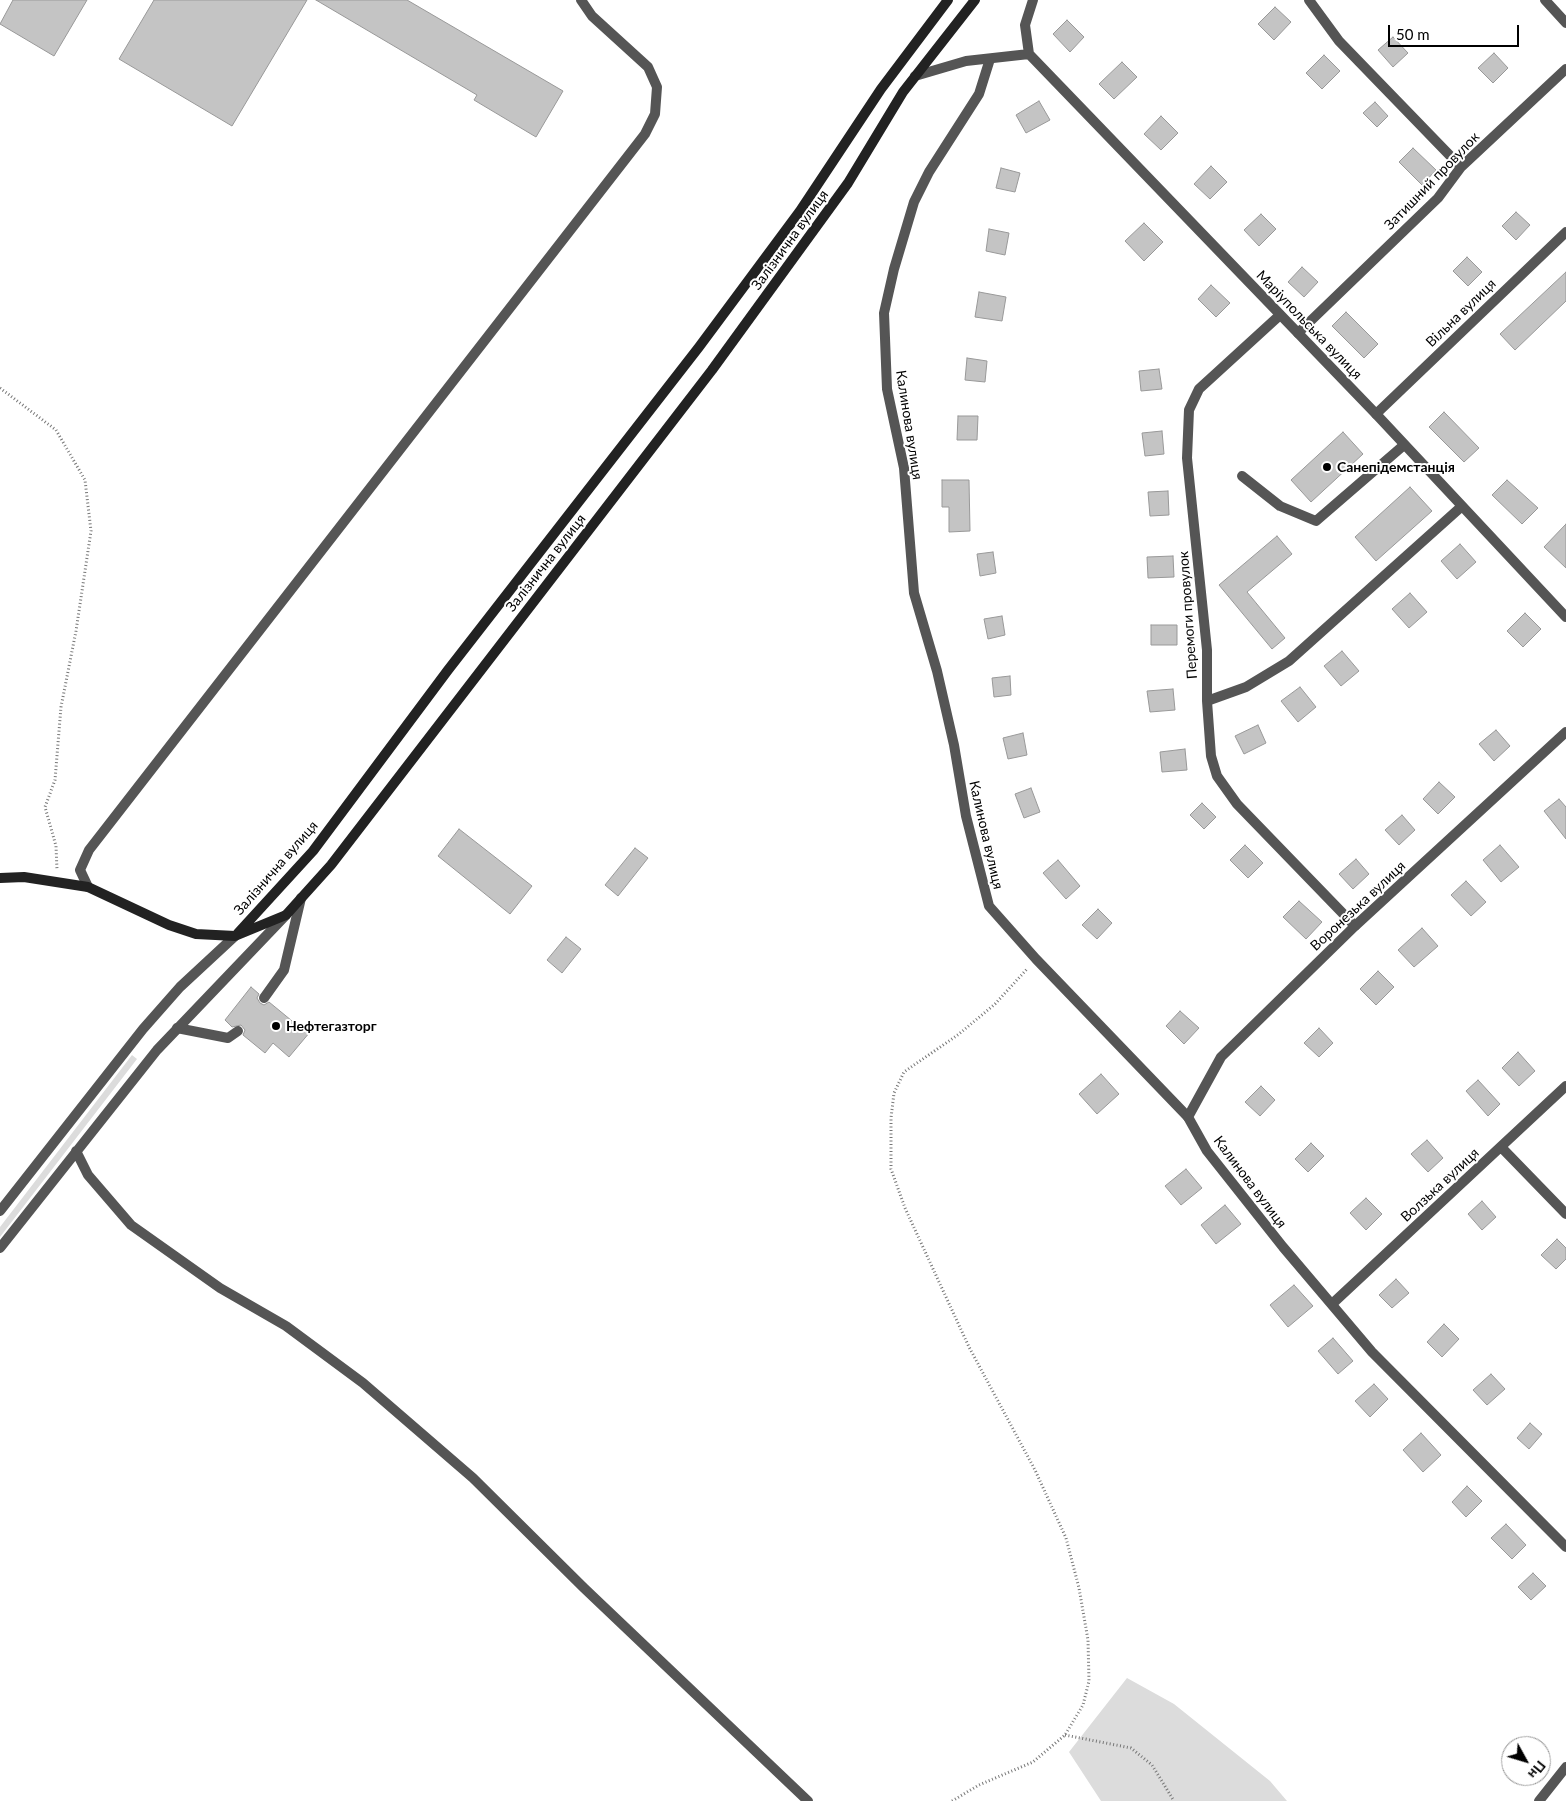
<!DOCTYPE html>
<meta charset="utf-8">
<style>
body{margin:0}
#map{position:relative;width:1566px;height:1801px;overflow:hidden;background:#fff;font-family:Lato,sans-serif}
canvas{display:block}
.north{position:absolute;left:1501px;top:1736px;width:50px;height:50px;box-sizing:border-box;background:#fff;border:1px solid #999;border-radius:50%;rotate:129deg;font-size:14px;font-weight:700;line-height:20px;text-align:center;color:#000}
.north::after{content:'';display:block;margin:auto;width:18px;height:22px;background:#000;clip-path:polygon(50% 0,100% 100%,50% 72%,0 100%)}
.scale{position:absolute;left:1388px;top:25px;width:131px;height:22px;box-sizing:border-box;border:2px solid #000;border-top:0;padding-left:6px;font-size:15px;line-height:18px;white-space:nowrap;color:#000;-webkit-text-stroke:4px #fff;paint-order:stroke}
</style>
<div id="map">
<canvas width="1566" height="1801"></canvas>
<div class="north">Пн</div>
<div class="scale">50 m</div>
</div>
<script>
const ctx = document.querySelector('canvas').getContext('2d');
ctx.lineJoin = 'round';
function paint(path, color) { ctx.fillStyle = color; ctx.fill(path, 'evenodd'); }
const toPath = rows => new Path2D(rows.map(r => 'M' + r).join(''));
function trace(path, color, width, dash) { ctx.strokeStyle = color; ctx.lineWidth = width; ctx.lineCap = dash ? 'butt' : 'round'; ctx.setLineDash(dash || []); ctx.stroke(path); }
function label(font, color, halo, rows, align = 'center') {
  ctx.font = font + ' Lato,sans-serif'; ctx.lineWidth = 4; ctx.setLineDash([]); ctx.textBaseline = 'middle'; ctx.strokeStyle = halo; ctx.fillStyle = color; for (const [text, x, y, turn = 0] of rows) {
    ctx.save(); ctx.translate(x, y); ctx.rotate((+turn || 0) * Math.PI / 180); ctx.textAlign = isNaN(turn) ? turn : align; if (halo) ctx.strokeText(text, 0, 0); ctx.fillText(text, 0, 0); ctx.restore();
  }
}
const green = toPath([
 [132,1055,137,1059,0,1237,0,1227],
 [1127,1678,1174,1704,1270,1781,1287,1801,1101,1801,1069,1752]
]);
const building = toPath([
 [13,0,87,0,54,56,0,24,13,0],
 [154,0,307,0,232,126,119,59,154,0],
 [316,0,407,0,563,91,536,137,474,100,477,95,316,0],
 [1275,7,1291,22,1274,40,1258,24,1275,7],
 [1067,20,1084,37,1070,52,1053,34,1067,20],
 [1393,37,1408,53,1393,67,1378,50,1393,37],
 [1494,53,1508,68,1493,83,1478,68,1494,53],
 [1324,55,1340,71,1322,89,1306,73,1324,55],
 [1122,62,1137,77,1114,99,1099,84,1122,62],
 [1039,101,1050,120,1026,133,1016,115,1039,101],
 [1375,102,1388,116,1377,127,1363,113,1375,102],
 [1161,116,1178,133,1161,150,1144,134,1161,116],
 [1413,148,1436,170,1422,185,1399,162,1413,148],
 [1211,166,1227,182,1210,199,1194,184,1211,166],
 [1001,168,1020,173,1015,192,996,188,1001,168],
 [1516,212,1530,225,1516,240,1502,226,1516,212],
 [1261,214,1276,229,1259,246,1244,230,1261,214],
 [1144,223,1163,242,1144,261,1125,241,1144,223],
 [989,229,1009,233,1005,255,986,251,989,229],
 [1467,257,1482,272,1468,286,1453,271,1467,257],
 [1302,267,1318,282,1304,297,1288,282,1302,267],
 [1566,272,1566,301,1515,350,1500,334,1566,272],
 [1211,285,1230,303,1216,317,1198,299,1211,285],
 [979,292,1006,297,1002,321,975,317,979,292],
 [1346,312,1378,344,1364,358,1332,326,1346,312],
 [967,358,987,361,985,382,965,380,967,358],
 [1159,369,1162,389,1141,391,1139,371,1159,369],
 [1444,412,1479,448,1464,462,1429,427,1444,412],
 [958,416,978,416,977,440,957,440,958,416],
 [1162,431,1164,454,1145,456,1142,433,1162,431],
 [1343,432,1363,454,1311,502,1291,480,1343,432],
 [942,480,969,480,970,531,949,532,949,507,942,507,942,480],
 [1507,480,1538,508,1522,524,1492,495,1507,480],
 [1410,487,1432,511,1376,561,1355,537,1410,487],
 [1168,491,1169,515,1150,516,1148,492,1168,491],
 [1566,524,1566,568,1544,547,1566,524],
 [1277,536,1292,554,1247,592,1285,638,1272,649,1219,585,1277,536],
 [1460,544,1476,562,1457,579,1441,561,1460,544],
 [993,552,996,573,980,576,977,554,993,552],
 [1173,556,1174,577,1148,578,1147,557,1173,556],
 [1410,593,1427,612,1409,628,1392,609,1410,593],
 [1525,613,1541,629,1523,647,1507,631,1525,613],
 [1002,616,1005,635,988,639,984,619,1002,616],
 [1151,625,1177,625,1177,645,1151,645,1151,625],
 [1342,651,1359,671,1341,686,1324,666,1342,651],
 [1010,676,1011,695,994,697,992,678,1010,676],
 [1300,687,1316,707,1298,722,1281,701,1300,687],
 [1173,689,1175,710,1150,712,1147,691,1173,689],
 [1258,725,1266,743,1244,754,1235,736,1258,725],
 [1496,730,1510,746,1494,761,1479,744,1496,730],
 [1023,733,1027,755,1008,759,1003,738,1023,733],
 [1185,749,1187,770,1162,772,1160,752,1185,749],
 [1439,782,1455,797,1438,814,1423,799,1439,782],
 [1031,788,1040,812,1024,818,1015,794,1031,788],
 [1559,799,1566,807,1566,839,1544,811,1559,799],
 [1202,803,1216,817,1204,829,1190,815,1202,803],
 [1402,815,1415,830,1399,845,1385,830,1402,815],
 [459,829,532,886,510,914,438,856,459,829],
 [1245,845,1263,863,1248,878,1230,860,1245,845],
 [1500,845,1519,867,1501,882,1483,860,1500,845],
 [635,848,648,858,618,896,605,885,635,848],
 [1356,859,1369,874,1353,889,1339,874,1356,859],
 [1058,860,1080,886,1066,899,1043,873,1058,860],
 [1466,881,1486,902,1471,916,1451,895,1466,881],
 [1299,901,1322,922,1306,939,1283,917,1299,901],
 [1098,909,1112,923,1097,939,1082,925,1098,909],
 [1422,928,1438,946,1414,967,1398,950,1422,928],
 [566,937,581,949,562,973,547,960,566,937],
 [1378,971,1394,987,1376,1005,1360,989,1378,971],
 [251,987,259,994,257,998,260,1003,264,1005,269,1002,297,1025,299,1023,310,1032,289,1057,273,1043,265,1053,243,1035,245,1030,241,1025,232,1027,225,1020,251,987],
 [1180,1011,1199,1028,1184,1044,1166,1026,1180,1011],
 [1319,1028,1333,1043,1319,1057,1304,1043,1319,1028],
 [1518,1052,1535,1071,1519,1086,1502,1068,1518,1052],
 [1101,1074,1119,1094,1097,1114,1079,1094,1101,1074],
 [1478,1080,1500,1104,1488,1116,1466,1091,1478,1080],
 [1261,1086,1275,1100,1260,1116,1245,1102,1261,1086],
 [1427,1140,1443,1158,1428,1172,1411,1154,1427,1140],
 [1311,1143,1324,1156,1308,1172,1295,1159,1311,1143],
 [1186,1169,1202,1188,1181,1205,1165,1186,1186,1169],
 [1366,1198,1382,1214,1366,1230,1350,1213,1366,1198],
 [1482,1201,1496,1217,1482,1230,1468,1214,1482,1201],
 [1225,1205,1241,1224,1216,1244,1201,1225,1225,1205],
 [1557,1239,1566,1248,1566,1259,1556,1269,1541,1255,1557,1239],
 [1396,1279,1409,1293,1392,1308,1379,1295,1396,1279],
 [1294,1285,1313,1306,1288,1327,1270,1305,1294,1285],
 [1444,1324,1459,1339,1442,1357,1427,1342,1444,1324],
 [1333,1338,1353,1361,1338,1374,1318,1351,1333,1338],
 [1491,1374,1505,1389,1487,1405,1473,1390,1491,1374],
 [1374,1384,1388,1399,1370,1417,1355,1401,1374,1384],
 [1530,1423,1542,1434,1529,1449,1517,1438,1530,1423],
 [1421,1433,1441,1455,1423,1472,1403,1450,1421,1433],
 [1467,1486,1482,1501,1466,1517,1452,1502,1467,1486],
 [1506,1524,1526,1545,1512,1559,1491,1538,1506,1524],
 [1533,1573,1546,1586,1531,1600,1518,1587,1533,1573]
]);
const path = toPath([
 [0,388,56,430,85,480,91,531,76,631,61,707,55,780,45,807,56,846,57,870],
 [1065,1735,1131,1748,1152,1765,1174,1801],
 [952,1801,979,1785,1033,1762,1065,1735,1083,1705,1089,1681,1088,1640,1079,1588,1066,1538,1035,1470,969,1347,905,1208,891,1169,891,1118,894,1093,904,1072,959,1034,995,1004,1027,969]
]);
const service = toPath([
 [1242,476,1280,506,1316,521,1404,445],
 [264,998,284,970,301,898],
 [177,1028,228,1038,238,1031]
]);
const minor = toPath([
 [1309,0,1339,41,1461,167],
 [1545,0,1566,23],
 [990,59,979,94,929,172,914,202,894,269,884,313,887,389,904,468,914,593,937,671,954,745,966,816,989,906,1036,959,1188,1117],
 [1280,315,1199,389,1189,410,1187,458,1207,650,1207,701,1211,756,1217,776,1237,804,1355,926],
 [1298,333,1438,198,1461,167,1566,69],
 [1376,414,1566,232],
 [1207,701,1246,687,1289,661,1461,507],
 [1501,1147,1566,1214],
 [76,1151,88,1175,131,1225,220,1288,286,1326,363,1383,473,1478,584,1588,808,1801],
 [0,1211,143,1029,180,987,235,936],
 [0,1248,157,1050,286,915],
 [1332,1304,1566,1086],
 [1539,1801,1566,1767]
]);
const tertiary = toPath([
 [1029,54,1376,414,1566,617],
 [1029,54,1025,25,1033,0],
 [915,76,966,61,1029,54],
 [1566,732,1355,926,1221,1057,1188,1117,1207,1151,1283,1247,1372,1352,1566,1547],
 [88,887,80,870,89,850,645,134,655,114,657,87,648,67,592,16,581,0]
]);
const secondary = toPath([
 [0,878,24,877,88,887,169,925,196,934,235,936,286,915,331,865,712,370,848,183,903,92,975,0],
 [238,933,313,851,448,670,699,347,800,211,881,89,948,0]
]);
const markers = [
 [1327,467,5,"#000"],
 [276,1026,5,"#000"]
];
const streetNames = [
 ["Затишний провулок",1432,181,-46],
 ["Залізнична вулиця",790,240,-54],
 ["Вільна вулиця",1461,313,-44],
 ["Маріупольська вулиця",1309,325,46],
 ["Калинова вулиця",909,425,81],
 ["Залізнична вулиця",546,563,-52],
 ["Перемоги провулок",1188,615,-94],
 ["Калинова вулиця",986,835,77],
 ["Залізнична вулиця",276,868,-49],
 ["Воронезька вулиця",1358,906,-43],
 ["Калинова вулиця",1250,1182,53],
 ["Волзька вулиця",1440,1185,-43]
];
const poiNames = [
 ["Санепідемстанція",1337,467],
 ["Нефтегазторг",286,1026]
];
paint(green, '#dcdcdc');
paint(building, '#c4c4c4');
trace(building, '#999', 1);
trace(path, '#777', 3, [1, 2.5]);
trace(service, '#555', 10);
trace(minor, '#555', 10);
trace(tertiary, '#555', 10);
trace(secondary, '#222', 10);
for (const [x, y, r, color] of markers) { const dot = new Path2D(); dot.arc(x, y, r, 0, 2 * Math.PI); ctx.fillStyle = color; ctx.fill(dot); trace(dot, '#fff', 2); }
label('14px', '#000', '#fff', streetNames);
label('bold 14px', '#000', '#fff', poiNames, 'left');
</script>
